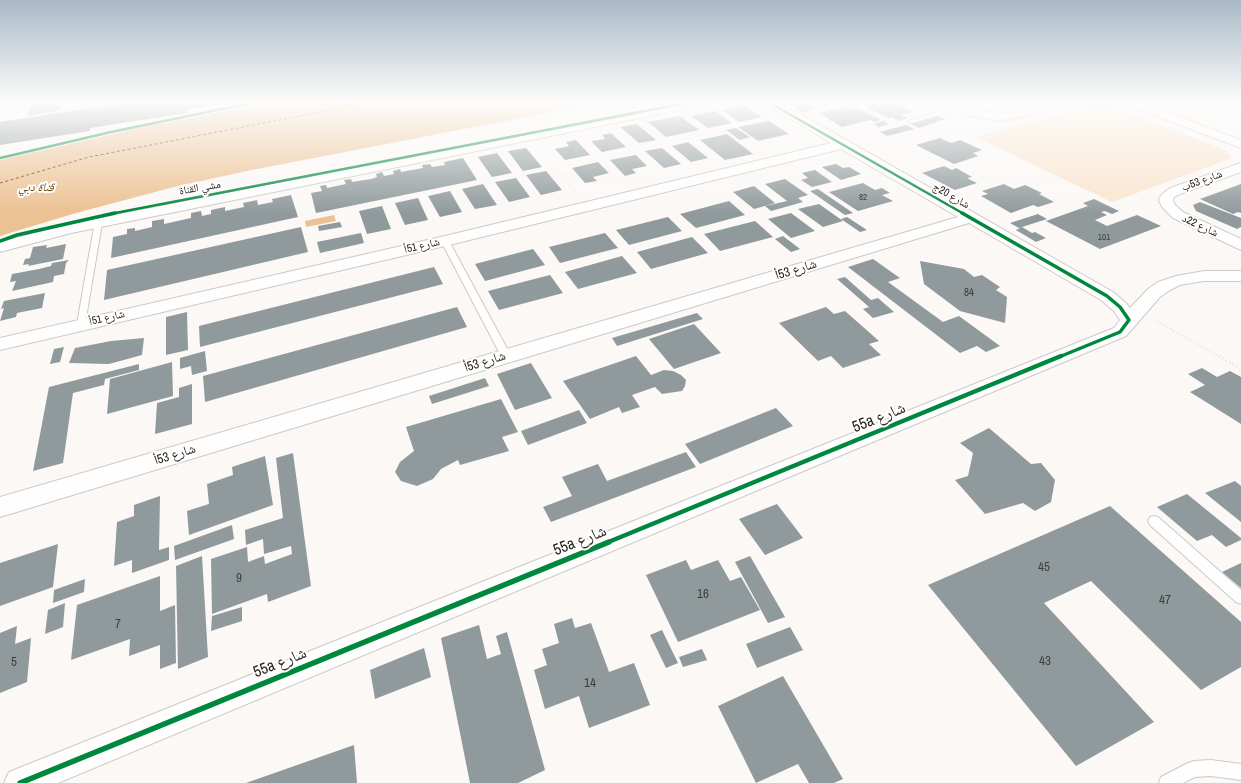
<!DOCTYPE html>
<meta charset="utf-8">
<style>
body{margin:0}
canvas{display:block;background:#fbf8f6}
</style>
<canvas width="1241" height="783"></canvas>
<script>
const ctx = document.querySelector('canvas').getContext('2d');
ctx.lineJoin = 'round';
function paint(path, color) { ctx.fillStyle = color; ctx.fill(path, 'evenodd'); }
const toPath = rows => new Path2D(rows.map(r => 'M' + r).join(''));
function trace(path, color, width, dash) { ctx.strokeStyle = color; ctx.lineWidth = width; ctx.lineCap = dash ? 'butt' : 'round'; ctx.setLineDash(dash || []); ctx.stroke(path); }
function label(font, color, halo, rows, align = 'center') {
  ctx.font = font + ' "Archivo Narrow","Noto Naskh Arabic",sans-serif'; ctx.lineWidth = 4; ctx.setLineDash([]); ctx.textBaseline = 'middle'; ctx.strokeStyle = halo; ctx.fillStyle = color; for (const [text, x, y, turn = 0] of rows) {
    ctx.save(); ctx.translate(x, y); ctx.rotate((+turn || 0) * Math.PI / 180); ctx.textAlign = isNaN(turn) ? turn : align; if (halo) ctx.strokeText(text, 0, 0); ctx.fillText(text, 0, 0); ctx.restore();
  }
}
const green = toPath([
 [1092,105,1110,106,1225,150,1232,158,1112,202,975,137]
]);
const water = toPath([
 [268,103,599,103,252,170,178,186,76,213,0,236,0,160,148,126],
 [334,215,336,221,306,227,305,221]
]);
const ferry = toPath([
 [0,183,89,157,366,103]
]);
const building = toPath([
 [33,103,62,103,60,110,28,116],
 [123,103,223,104,187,110,187,113,90,128,90,131,0,145,0,122],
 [787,103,806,103,816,109,802,112],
 [815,103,837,103,837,104,822,107],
 [876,103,895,103,913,112,900,115,907,118,899,121,892,117,888,118,865,106],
 [744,105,762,117,739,122,722,110],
 [846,107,850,109,858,108,881,120,874,122,870,120,842,127,819,113],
 [715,111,732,123,708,128,691,116],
 [680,116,699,130,666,137,648,122],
 [937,116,945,119,919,128,911,124],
 [769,121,789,134,758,141,738,127],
 [883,121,889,124,879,127,873,124],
 [637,124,656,140,639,143,620,127],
 [906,125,914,129,887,136,880,132],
 [736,128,750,137,740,140,726,130],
 [611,133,626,147,602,152,591,141,605,139,602,135],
 [727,134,753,154,725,160,700,140],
 [940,138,951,143,960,140,982,150,973,153,978,156,954,164,916,145],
 [576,140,590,155,565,160,555,149,569,146,566,142],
 [688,142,708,158,691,162,672,146],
 [526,148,542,167,523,171,508,151],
 [662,148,681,164,664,168,645,151],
 [497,153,512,173,492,177,478,157],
 [636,155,647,166,632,169,636,173,625,176,610,160],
 [463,158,477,180,316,213,311,193,322,191,320,186,326,185,327,188,346,184,344,180,351,179,352,182,371,179,377,177,376,174,382,172,384,176,394,174,393,171,400,169,401,172,423,168,422,165,430,164,432,167,445,165,444,162],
 [598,162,609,173,593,177,597,181,585,183,572,168],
 [836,164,843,168,849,167,861,174,841,180,822,167],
 [944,166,952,170,956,168,972,177,967,178,977,183,955,190,922,173],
 [815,170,832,182,812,187,801,180,808,178,802,173],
 [546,171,562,190,541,195,526,175],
 [516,178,530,197,509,202,495,182],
 [785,179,808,195,798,198,803,202,771,211,765,206,787,201,765,184],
 [863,183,875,190,882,188,890,193,882,195,893,201,858,211,829,192],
 [483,184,497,205,475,209,462,189],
 [1004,184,1014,189,1025,185,1042,193,1039,194,1054,202,1038,207,1033,205,1011,213,981,196,988,194,982,191],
 [1241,184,1241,213,1238,212,1233,214,1200,199],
 [754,186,775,203,754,209,733,192],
 [818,189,853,213,845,215,810,191],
 [450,191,462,212,440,217,428,196],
 [291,195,298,217,111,258,113,237,127,234,127,229,135,228,135,231,152,227,152,221,164,219,164,224,191,218,191,213,201,211,202,216,211,214,211,210,225,207,225,211,244,207,243,203,257,200,258,205,273,202,272,199],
 [418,198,428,220,405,225,395,203],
 [1094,199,1119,211,1112,214,1105,211,1101,212,1107,215,1095,220,1107,226,1137,215,1161,226,1100,249,1046,221,1088,206,1083,203],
 [729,201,745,215,696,228,680,214],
 [1200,202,1241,218,1241,227,1237,229,1196,211,1193,205],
 [819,204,843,221,823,227,798,209],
 [382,206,391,229,367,234,359,211],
 [791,213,815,231,791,238,768,219],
 [1038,214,1047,219,1019,228,1010,223],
 [668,217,682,231,629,245,616,230],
 [847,217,867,230,860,232,841,219],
 [755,221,773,237,720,251,704,234],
 [340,222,342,227,319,231,318,226],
 [301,227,308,252,104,300,107,270],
 [1022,227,1032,233,1035,232,1046,238,1036,242,1016,230],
 [361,233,364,243,320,253,317,242],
 [605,233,618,248,560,263,549,247],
 [783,236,800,249,791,252,775,239],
 [692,237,708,253,651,269,637,252],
 [66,244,63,259,28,266,29,264,23,265,25,259,30,258,33,247,47,245,46,248],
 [533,249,545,265,485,281,475,264],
 [622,256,637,273,578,289,565,272],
 [873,259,900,278,888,282,943,322,959,316,1000,346,986,352,977,346,960,353,848,267],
 [69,260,66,263,64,274,54,276,53,282,12,291,16,281,10,282,12,274,39,269,51,266,52,263],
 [920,261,964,269,974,277,982,275,1000,287,996,290,1007,297,1005,323,960,311,924,284],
 [434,267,443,284,200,347,199,326],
 [550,275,563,293,499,310,488,291],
 [845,277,871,300,878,298,894,312,873,318,863,309,869,307,837,279],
 [45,293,42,308,17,313,16,317,0,321,4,308,1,309,4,301],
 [457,307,467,327,205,402,203,376],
 [826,307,834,314,845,311,879,341,869,344,881,355,843,368,831,356,818,361,779,323],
 [187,312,188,350,166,355,166,317],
 [697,313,703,319,617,346,612,338],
 [694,324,721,353,674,369,649,339],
 [144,338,142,355,109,364,69,363,75,348,111,341],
 [64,347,60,362,50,364,54,349],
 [205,351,207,371,192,375,191,366,180,369,180,358],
 [636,356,651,375,664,370,673,371,681,375,686,380,685,386,682,391,662,394,655,387,632,395,640,407,622,413,619,407,590,419,563,381],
 [172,362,173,396,107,414,110,379],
 [531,363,552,398,515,410,497,374],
 [139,364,139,370,105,379,104,385,73,393,63,463,33,471,49,387],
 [1202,368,1217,377,1230,371,1241,377,1241,424,1190,392,1205,385,1188,374],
 [485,378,489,386,432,404,429,396],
 [192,384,192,424,155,434,157,403,179,397,179,388],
 [501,399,518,432,502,437,509,451,460,465,458,460,441,469,433,479,417,486,401,481,395,472,400,462,414,451,406,427],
 [776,408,793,426,700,464,685,444],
 [579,410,587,423,528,445,521,431],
 [989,428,1031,464,1041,463,1055,480,1051,502,1035,511,1023,503,985,514,955,480,968,476,973,453,960,443],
 [686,452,696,467,551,522,543,507,572,496,562,477,598,464,607,481],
 [293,453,311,586,268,602,267,594,212,614,211,559,247,547,248,562,264,556,265,564,292,554,291,546,264,554,263,539,246,545,245,530,283,518,276,458],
 [265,456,273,505,189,535,187,511,209,504,207,484,233,475,232,467],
 [1235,481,1241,486,1241,522,1205,493],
 [1187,494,1241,538,1241,540,1226,547,1212,535,1197,541,1157,507],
 [160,496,159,550,169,547,169,560,132,573,132,560,114,566,117,522,134,516,134,505],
 [777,504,803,538,765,555,739,519],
 [1110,506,1241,622,1241,667,1201,690,1091,581,1044,603,1154,722,1076,766,928,585],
 [232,525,234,539,175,560,174,546],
 [58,544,53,587,0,606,0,563],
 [202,556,208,657,178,669,176,566],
 [750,556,785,617,768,623,735,562],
 [686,560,691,570,718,560,730,581,741,577,760,610,678,642,646,575],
 [1241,563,1241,588,1222,572],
 [160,576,160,611,175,605,176,663,160,669,160,645,129,656,130,639,71,660,77,605],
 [85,579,84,592,53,603,54,590],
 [65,603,63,627,45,634,48,610],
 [242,607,242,621,211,631,212,616],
 [572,618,575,628,591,623,609,672,634,663,650,705,589,728,579,696,545,709,534,670,547,665,542,649,559,643,554,624],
 [479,625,487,659,501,654,496,636,507,632,545,770,518,783,470,783,441,638],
 [17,626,15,644,31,638,27,682,0,693,0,633],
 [790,627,803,650,757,668,746,644],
 [662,630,678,663,666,668,650,635],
 [424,648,431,677,375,699,370,670],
 [702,649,707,660,683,667,679,657],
 [783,676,843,779,834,783,809,783,798,764,756,783,718,706],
 [354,745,357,783,246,783]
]);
const pathFar2 = toPath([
 [538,150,578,193]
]);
const pathFar1 = toPath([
 [1155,320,1220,357]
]);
const path = toPath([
 [1219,356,1241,369]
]);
const lane = toPath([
 [956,106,959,108,958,109,911,123,908,121,956,106],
 [95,221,101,221,102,223,85,324,81,327,77,324,95,221],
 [442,239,445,239,449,241,511,356,509,358,506,359,501,356,441,241,442,239],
 [1154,516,1158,517,1241,590,1241,604,1236,602,1150,525,1148,521,1150,517,1154,516],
 [1211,760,1241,764,1241,780,1211,776,1195,777,1183,783,1159,783,1161,777,1188,763,1194,761,1211,760]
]);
const street = toPath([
 [680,103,704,103,699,106,71,233,0,252,0,242,70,224,680,103],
 [765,103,779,103,848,141,1113,292,1126,303,1130,308,1148,289,1158,282,1176,276,1204,271,1241,271,1241,281,1204,281,1180,285,1170,290,1160,297,1126,336,58,783,4,783,9,772,1114,328,1120,320,1114,311,1101,300,969,223,0,517,0,497,958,217,841,149,445,246,0,350,0,338,445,236,831,143,765,103],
 [941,103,957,103,976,111,999,113,1016,112,1047,103,1067,103,1066,105,1020,117,999,121,970,116,942,105,941,103],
 [1126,103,1142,103,1241,140,1241,148,1127,105,1126,103],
 [1241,163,1241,172,1180,194,1174,197,1173,200,1175,205,1183,212,1241,239,1241,250,1173,218,1162,207,1159,200,1161,195,1170,188,1241,163]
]);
const cyclewayFar3 = toPath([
 [770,103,964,214],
 [0,158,111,132,251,103],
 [110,214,687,103]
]);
const cyclewayFar2 = toPath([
 [962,213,1107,296,1120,307,1129,320,1120,332,1059,357],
 [0,241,17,235,115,213]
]);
const cyclewayFar1 = toPath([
 [606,543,1061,356]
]);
const cycleway = toPath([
 [20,783,609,542]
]);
const farNumbernames = [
 ["82",863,198],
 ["101",1104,238]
];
const farStreetnames = [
 ["شارع 53ب",1202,181,-20],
 ["مشي القناة",200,188,-10],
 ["شارع 20ج",951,196,30],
 ["شارع 22د",1200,226,25],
 ["شارع 51أ",422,246,-13],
 ["شارع 51أ",107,318,-13]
];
const numberNames = [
 ["84",969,293]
];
const farWaternames = [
 ["قناة دبي",36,188]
];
const streetNames = [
 ["شارع 53أ",796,270,-17],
 ["شارع 53أ",485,362,-17],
 ["شارع 53أ",175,455,-17]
];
const nearNumbernames = [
 ["45",1044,568],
 ["9",239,579],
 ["16",703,595],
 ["47",1165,601],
 ["7",118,625],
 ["43",1045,662],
 ["5",14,663],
 ["14",590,684]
];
const nearStreetnames = [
 ["55a شارع",879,418,-22],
 ["55a شارع",580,541,-22],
 ["55a شارع",280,663,-22]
];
paint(green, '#fae4ce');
paint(water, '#ecc193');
trace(ferry, '#653d09', 1, [3, 2.5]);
paint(building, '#909a9c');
trace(lane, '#cec9c4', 2);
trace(street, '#cec9c4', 2);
trace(pathFar2, '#e2e1e0', 1.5, [0.5, 2]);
trace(pathFar1, '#e2e1e0', 2, [1, 2.5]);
trace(path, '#e2e1e0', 2.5, [1, 3]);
paint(lane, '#fefefe');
paint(street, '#fefefe');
trace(cyclewayFar3, '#00873e', 2.5);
trace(cyclewayFar2, '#00873e', 3.5);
trace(cyclewayFar1, '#00873e', 4.5);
trace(cycleway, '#00873e', 5.5);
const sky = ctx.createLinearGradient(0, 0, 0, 213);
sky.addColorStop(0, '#a9b9c6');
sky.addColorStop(0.48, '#fdfcfb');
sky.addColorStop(1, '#fdfcfb00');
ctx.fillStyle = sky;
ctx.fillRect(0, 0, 1241, 213);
label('9px', '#413e39', null, farNumbernames);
label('11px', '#272018', '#fff', farStreetnames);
label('11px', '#413e39', null, numberNames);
label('italic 12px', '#653d09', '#fff', farWaternames);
label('13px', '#272018', '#fff', streetNames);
label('13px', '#413e39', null, nearNumbernames);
label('16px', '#272018', '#fff', nearStreetnames);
</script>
